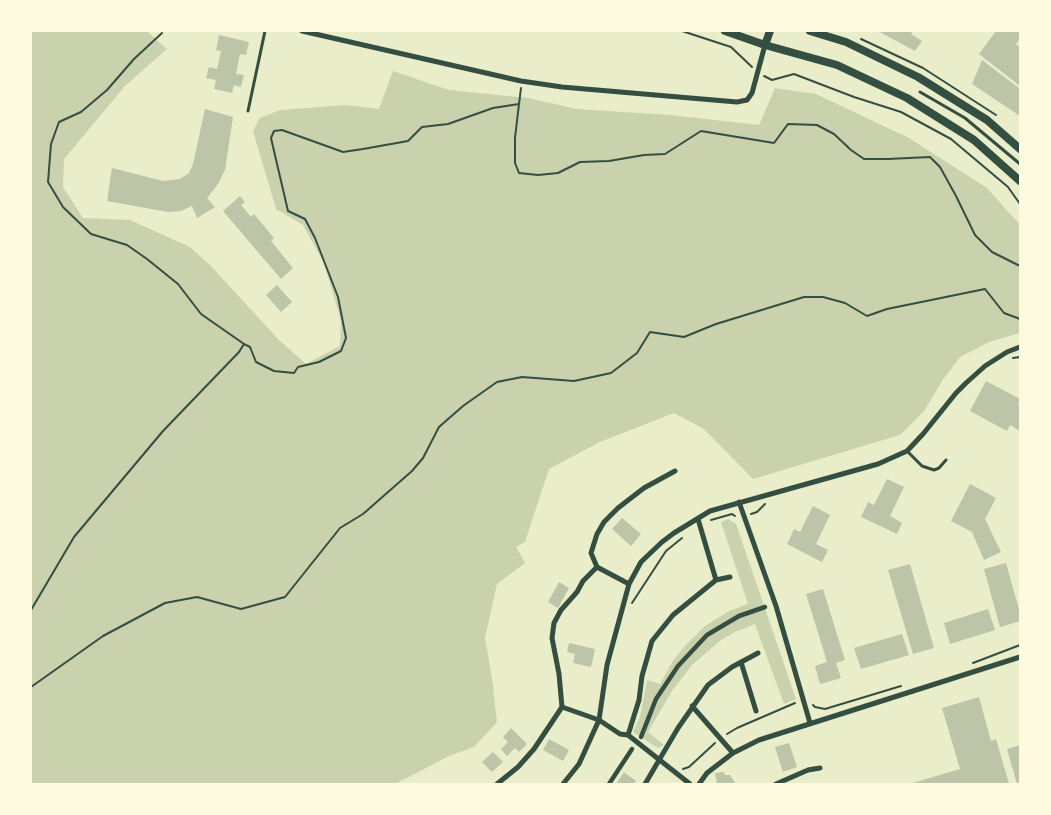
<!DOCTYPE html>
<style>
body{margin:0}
#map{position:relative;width:1051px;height:815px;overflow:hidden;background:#e9edc9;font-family:Manrope,sans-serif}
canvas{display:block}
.frame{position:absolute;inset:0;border:32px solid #fefae0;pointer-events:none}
</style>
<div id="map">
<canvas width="1051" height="815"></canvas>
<div class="frame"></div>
</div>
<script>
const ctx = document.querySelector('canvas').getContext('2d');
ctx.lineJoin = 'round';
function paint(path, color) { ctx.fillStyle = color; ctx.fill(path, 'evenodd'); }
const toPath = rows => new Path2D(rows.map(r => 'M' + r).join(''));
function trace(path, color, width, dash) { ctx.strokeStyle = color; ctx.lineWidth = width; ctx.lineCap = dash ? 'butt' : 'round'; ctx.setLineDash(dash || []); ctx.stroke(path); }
const green = toPath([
 [31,31,147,31,167,49,125,86,64,159,63,187,83,218,130,220,190,247,211,266,278,339,306,364,340,346,341,321,324,263,303,225,276,209,253,131,260,118,280,110,345,105,379,109,393,71,449,90,528,98,577,109,670,115,759,125,775,88,816,94,909,138,987,188,1020,225,1020,333,989,342,960,357,942,381,924,411,900,435,753,479,704,429,674,413,600,442,549,469,525,542,516,547,525,563,497,584,485,638,492,678,497,722,474,747,449,756,395,784,31,784],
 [728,519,736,524,796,699,784,704,755,624,735,632,721,640,692,665,672,691,648,732,664,745,658,748,633,732,640,717,647,680,660,684,672,662,684,647,705,626,729,611,748,604,721,522]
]);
const building = toPath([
 [878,31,913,31,911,34,922,41,915,51],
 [996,31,1020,31,1020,38,1016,44,1020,47,1020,86,979,54],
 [219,35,249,42,246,55,240,54,236,74,244,75,241,87,234,85,232,93,214,89,216,80,206,78,209,67,217,69,221,51,216,50],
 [982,60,1020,89,1020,116,972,84],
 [205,109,233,117,225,170,218,184,207,198,215,207,197,218,192,206,181,211,168,212,107,201,112,168,163,181,180,179,189,173,193,164],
 [240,196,245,202,241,205,251,217,254,214,274,238,271,241,293,268,281,279,223,211],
 [277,285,292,302,281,312,266,295],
 [986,381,1020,399,1018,405,1020,407,1020,431,1010,425,1007,431,970,411],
 [887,479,904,487,890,516,902,523,897,534,861,517,868,502,874,505],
 [970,484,996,498,985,519,1001,552,984,560,972,532,951,521],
 [813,506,830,515,816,544,828,550,822,562,787,544,794,529,800,532],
 [622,518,641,534,631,546,612,529],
 [1006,563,1020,613,1020,621,1000,627,984,569],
 [910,564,934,648,913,654,888,570],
 [559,582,569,588,558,608,548,602],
 [823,589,845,660,836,663,841,678,820,684,815,666,827,662,806,594],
 [988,609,995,630,950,644,944,623],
 [902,634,909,655,861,669,854,648],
 [569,643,595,649,591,667,573,663,575,654,567,652],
 [979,697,991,741,996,739,1009,784,909,784,960,769,942,708],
 [511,728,527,744,519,752,515,748,507,756,501,749,508,742,503,737],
 [549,739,569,750,563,761,543,750],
 [789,743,797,767,783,772,775,747],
 [1020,745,1020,784,1017,784,1007,749],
 [493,752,503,762,492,772,482,762],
 [624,772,636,781,634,784,616,784],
 [724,772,725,775,730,775,736,784,717,784,715,773]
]);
const path = toPath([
 [682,31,731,47,752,67],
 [861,39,923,68,996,115],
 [764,76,772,80,794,74,854,97,901,112,951,139,1008,187,1020,204],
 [519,104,515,138,515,163,519,173,538,175,558,173,580,162,609,161,644,155,665,154,701,131,774,143,788,124,817,125,834,134,851,150,864,159,888,159,930,157,940,167,956,196,975,235,992,252,1020,266],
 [244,344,250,347,256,362,274,371,294,373,298,367,319,362,341,351,346,338,338,297,315,238,305,219,288,211,271,138,274,131,282,130,343,152,363,149,408,141,422,127,448,124,493,108,519,104,521,88],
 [1013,358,1020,357],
 [751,514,757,512,765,504],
 [711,520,732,514,735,516],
 [632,603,666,551,682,538],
 [31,610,74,537,163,431,239,352,244,344,201,314,178,284,147,259,127,245,91,234,63,207,48,182,51,144,59,122,81,112,107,90,134,59,162,33],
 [973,663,1020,645],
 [31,687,103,636,165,603,197,597,241,609,285,597,340,528,363,514,412,471,423,458,439,427,463,406,497,382,522,377,574,381,611,373,637,353,650,332,684,337,716,324,804,297,823,297,845,303,867,316,887,309,985,289,1004,313,1020,319],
 [813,705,815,707,825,709,901,686],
 [727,734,737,728,795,703],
 [683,769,689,767,715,743]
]);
const service = toPath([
 [920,92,965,118,1020,164],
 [248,111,265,31],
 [907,451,922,466,934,470,939,468,946,460]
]);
const pedestrian = toPath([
 [641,737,656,699,678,666,707,635,739,616,765,607],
 [609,784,632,749]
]);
const minor = toPath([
 [302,31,521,81,562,87,737,102,747,100,752,93,765,45],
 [739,502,776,606,810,723],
 [698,519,716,580],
 [597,567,583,581,577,592,561,610,554,623,552,638,559,674,562,707,599,720,620,734,628,735,690,784],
 [629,584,597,567,591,553,597,534,604,522,618,508,644,488,675,471],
 [741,662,756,711],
 [692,706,733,753],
 [628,735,639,700,642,676,652,641,673,615,716,580,730,577],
 [497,784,518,767,534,749,562,707],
 [563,784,579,764,599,720,607,665,629,584,641,562,662,542,674,533,710,511,878,464,907,451,923,434,956,393,966,383,985,366,1007,352,1020,347],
 [645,784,678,728,708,685,732,667,758,653],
 [699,784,707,773,733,753,759,740,1020,657],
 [776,784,808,770,820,768]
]);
const tertiary = toPath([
 [725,31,765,45,837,65,907,98,974,140,1020,181],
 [810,31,846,42,918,77,987,120,1020,149],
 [765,45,770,31]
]);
paint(green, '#cad2ad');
paint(building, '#bcc5a7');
trace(path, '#344e41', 2);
trace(service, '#344e41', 3);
trace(pedestrian, '#344e41', 4.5);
trace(minor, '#344e41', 5);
trace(tertiary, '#344e41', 8);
</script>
